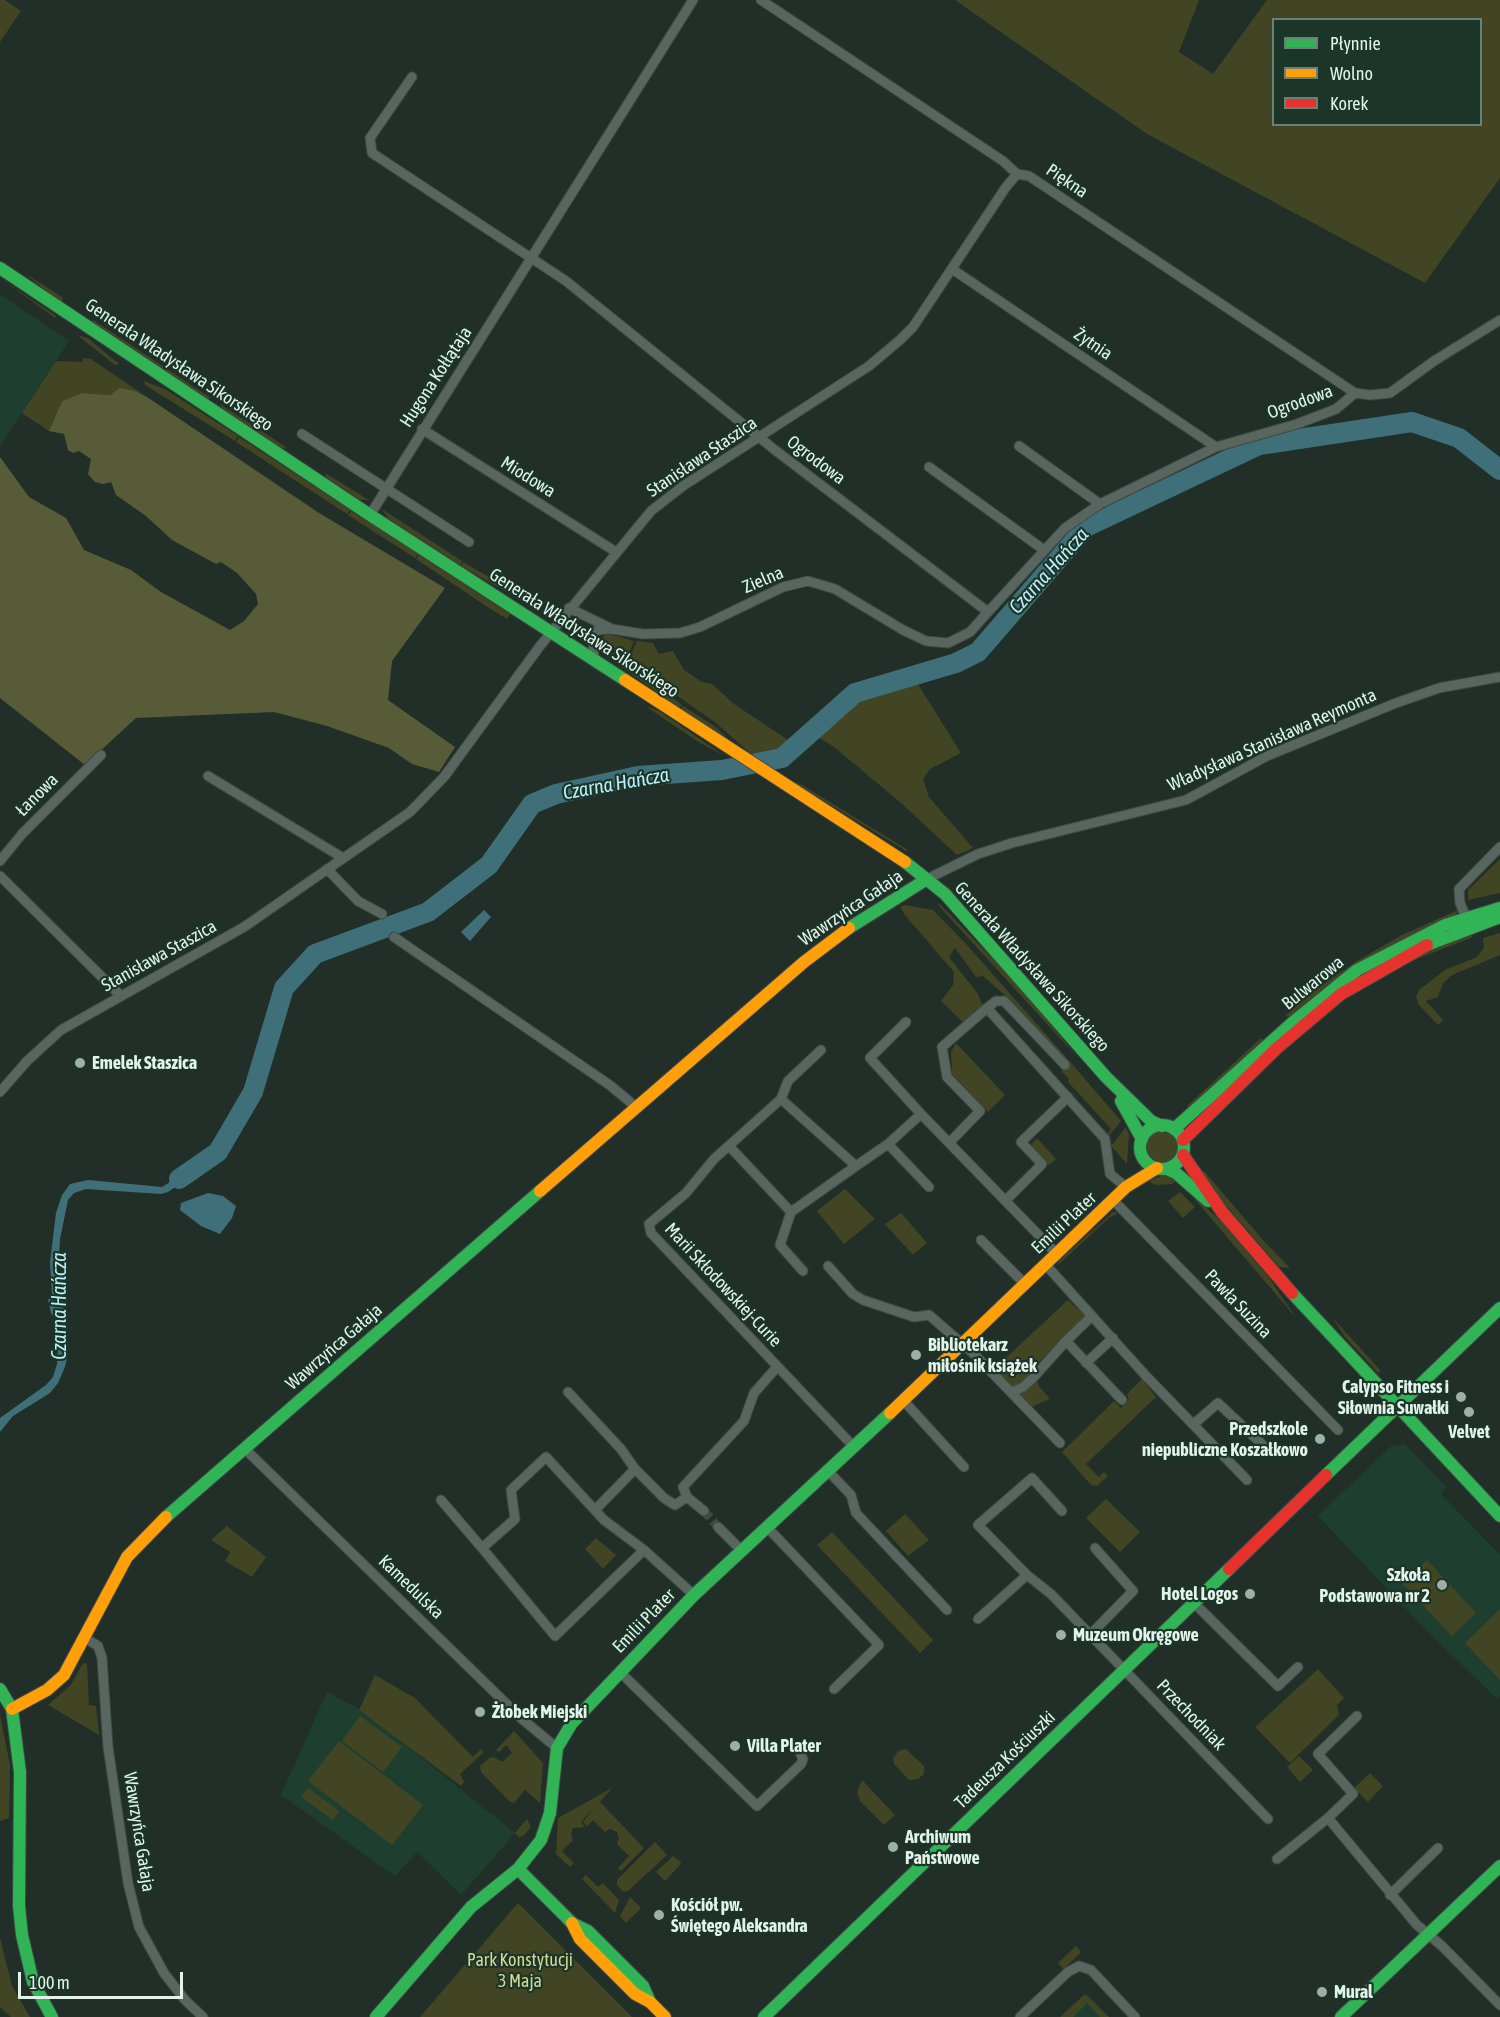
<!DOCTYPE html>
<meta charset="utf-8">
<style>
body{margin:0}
#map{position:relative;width:1500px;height:2017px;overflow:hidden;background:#212f28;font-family:"Asap Condensed",sans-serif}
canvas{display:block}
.legend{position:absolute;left:1272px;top:18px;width:210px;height:108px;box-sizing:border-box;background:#1b3529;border:2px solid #6b8176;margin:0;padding:8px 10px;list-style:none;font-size:18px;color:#e3f3ea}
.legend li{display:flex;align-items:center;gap:12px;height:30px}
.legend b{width:30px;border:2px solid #6b8176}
.scale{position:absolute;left:18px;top:1972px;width:165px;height:27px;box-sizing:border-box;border:3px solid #e3f3ea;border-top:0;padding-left:8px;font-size:18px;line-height:21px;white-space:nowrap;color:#e3f3ea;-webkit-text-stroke:4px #1b3529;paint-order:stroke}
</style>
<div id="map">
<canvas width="1500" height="2017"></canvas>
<ul class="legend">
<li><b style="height:8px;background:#30b455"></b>Płynnie</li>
<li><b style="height:8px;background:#ff9f0a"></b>Wolno</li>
<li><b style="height:8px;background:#e5322d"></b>Korek</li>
</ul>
<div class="scale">100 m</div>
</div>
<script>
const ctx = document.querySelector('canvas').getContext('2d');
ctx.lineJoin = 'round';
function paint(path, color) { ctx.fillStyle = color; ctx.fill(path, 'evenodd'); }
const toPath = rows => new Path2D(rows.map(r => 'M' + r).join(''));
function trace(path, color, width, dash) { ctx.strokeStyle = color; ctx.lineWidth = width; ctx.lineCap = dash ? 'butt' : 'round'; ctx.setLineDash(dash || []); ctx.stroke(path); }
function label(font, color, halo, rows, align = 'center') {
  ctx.font = font + ' "Asap Condensed",sans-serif'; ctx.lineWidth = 4.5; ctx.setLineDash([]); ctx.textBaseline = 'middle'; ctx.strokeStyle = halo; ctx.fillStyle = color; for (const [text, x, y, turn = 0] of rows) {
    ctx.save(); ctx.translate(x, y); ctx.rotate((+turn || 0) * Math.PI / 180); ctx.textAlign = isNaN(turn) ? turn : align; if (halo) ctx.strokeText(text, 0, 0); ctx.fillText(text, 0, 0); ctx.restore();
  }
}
const built = toPath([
 [0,294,69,341,0,446],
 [1405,1444,1446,1487,1441,1494,1500,1555,1500,1696,1497,1699,1428,1632,1318,1516,1391,1446],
 [327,1692,363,1711,515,1833,461,1895,417,1852,395,1876,281,1795],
 [1088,1995,1109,2017,1065,2017]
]);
const green = toPath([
 [0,0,5,0,21,11,0,42],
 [955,0,1199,0,1179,52,1213,74,1267,0,1500,0,1500,178,1425,283,1147,134],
 [1274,20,1480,20,1480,124,1274,124],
 [26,274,62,297,63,303,53,297],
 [0,278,56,316,55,318],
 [92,319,211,398,206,399,95,326],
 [77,335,88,338,119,364,115,365],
 [83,358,91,359,147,397,135,391,110,395,82,393,62,401,49,431,22,413,56,361,82,362],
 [144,381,165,389,238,436,235,441,145,385],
 [220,404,286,447,282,449,223,410],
 [239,437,326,494,350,510,347,514,236,442],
 [325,473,369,500,360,500,326,477],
 [382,509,462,561,460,565,388,518],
 [351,511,418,554,415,558,348,515],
 [419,555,470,588,510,614,507,619,489,608,416,559],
 [463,562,531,601,533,607,461,566],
 [606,633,634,641,626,659,604,642,603,637],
 [595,639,682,705,679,708,598,650],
 [637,641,653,643,659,654,673,651,684,670,702,682,712,684,734,704,791,742,785,749,766,757,750,753,716,723,628,661],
 [916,681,961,753,930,769,923,779,929,797,973,848,957,855,901,803,834,747,818,737,853,700],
 [645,706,659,711,725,756,700,743],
 [683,706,716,727,732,743,680,709],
 [790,780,802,785,908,850,906,851],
 [1500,859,1500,893,1468,900,1468,890],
 [939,903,1018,985,1078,1058,939,906],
 [905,905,933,910,968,946,1072,1064,1121,1121,1108,1137,1106,1136,1111,1129,1068,1082,1069,1079,1061,1071,1070,1064,1008,998,983,976,976,977,955,948,949,957,978,994,983,1007,965,1024,941,1001,953,985,954,972,904,914,900,907],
 [1458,910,1456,916,1291,1017,1285,1016,1319,987,1357,961,1402,935],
 [1467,931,1473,937,1374,976,1380,972],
 [1500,933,1500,955,1452,975,1443,983,1438,997,1426,1001,1443,1020,1438,1025,1419,1005,1416,997,1419,990,1445,970,1477,957,1484,948,1483,938],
 [1261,1038,1264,1041,1190,1110,1187,1106],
 [956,1043,1005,1095,988,1112,952,1074,951,1052],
 '1141 1147a21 21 0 1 1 42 0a21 21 0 1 1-42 0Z',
 [1126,1127,1129,1135,1127,1164,1111,1146],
 [1037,1138,1056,1159,1049,1165,1030,1146],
 [1204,1171,1263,1240,1290,1268,1279,1267,1199,1174],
 [1162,1176,1168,1176,1177,1180,1172,1184,1156,1185,1156,1183,1154,1185,1149,1181],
 [845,1189,875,1219,844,1244,817,1211],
 [1186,1189,1223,1223,1267,1275,1297,1319],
 [1180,1192,1195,1207,1183,1218,1168,1201],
 [1113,1212,1119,1213,1110,1217,1057,1266,1059,1261],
 [901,1213,927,1243,913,1255,885,1224],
 [1068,1300,1086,1317,1032,1369,1039,1386,1050,1399,1031,1407,994,1369],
 [1332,1317,1380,1370,1379,1374,1344,1336],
 [1142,1379,1156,1397,1086,1464,1099,1477,1104,1472,1108,1476,1097,1486,1091,1485,1062,1452,1114,1401,1121,1408,1129,1400,1127,1394],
 [1106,1499,1140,1532,1120,1552,1086,1518],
 [905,1514,929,1540,908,1556,886,1531],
 [227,1526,266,1557,252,1577,225,1561,230,1552,211,1540],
 [832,1532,933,1640,920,1653,817,1545],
 [596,1538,616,1555,603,1569,585,1549],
 [1427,1560,1476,1613,1452,1636,1402,1583],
 [1500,1609,1500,1680,1465,1643],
 [83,1663,87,1664,89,1705,96,1706,99,1735,48,1705,71,1685],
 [1318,1669,1344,1698,1337,1705,1339,1715,1290,1763,1255,1727],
 [375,1675,415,1698,473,1757,481,1749,484,1752,460,1774,464,1782,461,1786,359,1710],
 [0,1715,10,1765,9,1818,0,1821],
 [360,1716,402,1747,383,1772,342,1741],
 [514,1731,543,1763,540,1803,525,1790,514,1803,509,1801,481,1772,480,1766,489,1758,494,1757,502,1762,512,1753,506,1745,499,1752,496,1750],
 [339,1741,423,1805,392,1845,308,1781],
 [906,1749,924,1766,924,1774,918,1779,909,1780,894,1764,893,1759,898,1751],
 [1299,1756,1313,1770,1300,1782,1287,1767],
 [1370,1773,1383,1786,1368,1802,1354,1788],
 [862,1780,895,1815,884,1825,860,1801,857,1792],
 [308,1788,339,1811,333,1820,301,1797],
 [612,1788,600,1802,644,1848,621,1871,618,1868,629,1856,617,1844,619,1839,617,1832,610,1829,605,1832,593,1820,587,1826,583,1822,595,1806,581,1822,585,1827,573,1828,571,1834,573,1840,562,1851,574,1863,570,1867,556,1854,558,1818],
 [527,1819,531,1827,523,1836,519,1837,515,1833],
 [655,1842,667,1855,628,1891,623,1892,617,1885,617,1880],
 [673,1856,681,1862,680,1865,665,1881,656,1872],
 [586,1875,598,1887,603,1883,619,1900,615,1913,582,1879],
 [630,1897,641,1908,626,1923,620,1916],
 [518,1903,632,2017,420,2017],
 [0,1938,12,1986,30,2017,11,2017,0,2007],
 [1076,1946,1081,1952,1064,1969,1058,1963],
 [1085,1994,1109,2017,1100,2017,1087,2003,1073,2017,1060,2017]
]);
const forest = toPath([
 [120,388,135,391,147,397,319,513,445,588,392,661,388,700,455,747,439,772,412,764,389,748,327,726,274,712,136,718,85,765,0,698,0,457,29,497,66,518,84,550,131,570,161,592,230,630,244,621,258,604,256,594,237,573,221,562,216,564,172,540,146,516,116,495,111,482,103,484,95,482,88,474,91,459,79,451,73,453,68,450,64,434,49,431,62,401,82,393,110,395]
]);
const water = toPath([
 [1439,425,1448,425,1474,439,1500,461,1500,477,1456,446,1438,437,1436,430],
 [484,910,491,917,470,941,461,932],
 [197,1165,205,1167,168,1192,161,1194,86,1189,74,1193,68,1200,60,1239,58,1272,67,1331,68,1354,65,1367,58,1383,50,1393,13,1416,0,1432,0,1418,46,1385,53,1377,57,1364,59,1324,51,1313,48,1300,52,1295,50,1262,56,1213,62,1195,70,1184,88,1180,162,1187],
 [208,1193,223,1196,236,1206,232,1218,220,1234,201,1226,180,1210,181,1203]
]);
const river = toPath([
 [179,1179,218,1152,253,1092,284,988,315,954,428,912,489,865,532,804,556,794,638,776,722,770,782,758,855,693,956,663,978,652,1086,527,1259,445,1412,422,1459,438,1500,470]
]);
const streetTunnel = toPath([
 [704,1511,718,1527]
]);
const street = toPath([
 [761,0,1003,161,1017,174,1029,176,1355,393,1370,395,1390,393,1434,361,1500,320],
 [412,77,370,138,372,153,566,281,775,450,988,612,1065,528,1100,504,1216,447,1297,424,1336,409,1355,393],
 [952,269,1216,447],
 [422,429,616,552],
 [302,434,469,542],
 [1019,446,1100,504],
 [929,467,1044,550],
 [370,515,693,0],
 [569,608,612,629,643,634,680,633,700,627,783,587,808,581,835,589,903,630,926,641,948,643,970,632,988,612],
 [594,661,593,635,597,630,610,629],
 [208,776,343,858],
 [0,861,22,834,101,755],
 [327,869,358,901,382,914],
 [0,876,121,996],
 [927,879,978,854,1012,843,1186,800,1267,756,1396,703,1439,688,1500,677],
 [1468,922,1460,903,1459,889,1500,847],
 [394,937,611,1086,636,1107],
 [987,1008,996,1001,1004,1001,1065,1065],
 [906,1022,870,1058,921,1114],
 [0,1092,27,1061,61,1030,244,927,410,812,444,777,540,646,651,511,683,486,869,366,901,339,913,327,1006,187,1017,174],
 [781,1099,788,1081,821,1050],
 [950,1142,980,1111,947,1077,942,1047,987,1008,1105,1139,1110,1174,1126,1187],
 [888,1144,929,1187],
 [730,1147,791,1212],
 [1006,1200,1042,1164,1021,1142,1068,1097],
 [1114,1201,1338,1430],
 [981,1240,1025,1284],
 [1046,1265,1146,1376,1247,1480],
 [828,1266,853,1294,863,1300,914,1317,929,1315,974,1354,1060,1443],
 [803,1271,780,1245,791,1212,856,1166],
 [1066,1341,1092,1316],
 [1086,1363,1113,1338],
 [568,1392,621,1449,635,1469],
 [1012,1392,1023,1387,1033,1378,1066,1341,1122,1400],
 [903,1400,964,1467],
 [1195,1423,1218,1403,1266,1448],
 [853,1446,651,1233,649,1224,686,1193,714,1159,781,1099,856,1166,888,1144,921,1114,1057,1254],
 [244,1448,522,1719,557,1748],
 [828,1471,851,1495,856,1513,947,1610],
 [687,1497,704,1511],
 [441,1500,482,1548],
 [595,1510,635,1469,664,1498,675,1505,687,1497,683,1487,744,1421,754,1393,777,1367],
 [1062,1511,1032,1478,978,1525,1027,1575,1051,1594,1268,1819],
 [718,1527,742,1551],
 [767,1527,879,1645,834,1689],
 [644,1550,555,1636,482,1548,515,1519,511,1490,546,1457,604,1520,644,1550,694,1595],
 [1194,1603,1278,1686,1298,1667],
 [978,1619,1027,1575],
 [1090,1635,1133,1591,1095,1548],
 [85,1638,98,1646,102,1658,108,1747,128,1883,139,1927,164,1973,185,2000,203,2017],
 [620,1672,757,1806,801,1764,803,1759,801,1755],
 [1357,1716,1318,1754,1353,1794,1328,1818,1417,1925,1442,1946,1500,2005],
 [1277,1859,1328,1818],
 [1390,1895,1438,1848],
 [1020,2017,1068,1972,1079,1966,1091,1970,1135,2017]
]);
const fast = toPath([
 [0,268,370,515,625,680],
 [905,862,945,894,1106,1077,1151,1121,1162,1126],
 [849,928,927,879],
 [1427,945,1500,917],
 [1121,1101,1142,1139],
 '1140 1147a22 22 0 1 1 44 0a22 22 0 1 1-44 0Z',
 [1174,1129,1291,1024,1357,970,1445,925,1500,908],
 [1167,1169,1176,1173,1208,1201],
 [1292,1293,1500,1516],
 [1326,1475,1500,1308],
 [166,1517,540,1191],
 [0,1689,12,1709,20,1772,19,1906,22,1935,33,1982,52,2017],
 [518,1869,572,1923,588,1931,643,1986,650,2002],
 [376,2017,471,1907,518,1869,541,1840,550,1813,557,1748,572,1723,694,1595,890,1413],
 [764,2017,1229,1569],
 [1341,2017,1500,1866]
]);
const slow = toPath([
 [625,680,905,862],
 [540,1191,804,962,849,928],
 [890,1413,1126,1187,1157,1168],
 [12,1709,47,1690,64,1675,127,1557,166,1517],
 [572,1923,580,1939,635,1994,650,2002,665,2017]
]);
const jam = toPath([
 [1183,1140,1277,1048,1341,994,1427,945],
 [1183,1155,1222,1212,1292,1293],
 [1229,1569,1326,1475]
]);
const markers = [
 [80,1063,6,"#9faea6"],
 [916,1355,6,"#9faea6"],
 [1461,1397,6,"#9faea6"],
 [1469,1412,6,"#9faea6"],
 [1320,1439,6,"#9faea6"],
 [1442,1585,6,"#9faea6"],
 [1250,1594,6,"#9faea6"],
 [1061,1635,6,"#9faea6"],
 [480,1712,6,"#9faea6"],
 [735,1746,6,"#9faea6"],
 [893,1847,6,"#9faea6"],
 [659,1915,6,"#9faea6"],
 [1322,1992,6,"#9faea6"]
];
const streetNames = [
 ["Piękna",1067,181,34],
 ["Żytnia",1093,344,34],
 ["Generała Władysława Sikorskiego",179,365,34],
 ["Hugona Kołłątaja",436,377,-57],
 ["Ogrodowa",1300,402,-20],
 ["Stanisława Staszica",702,457,-34],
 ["Ogrodowa",816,460,37],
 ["Miodowa",528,477,32],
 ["Zielna",763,580,-23],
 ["Generała Władysława Sikorskiego",584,633,33],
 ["Władysława Stanisława Reymonta",1272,740,-24],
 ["Łanowa",37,795,-45],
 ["Wawrzyńca Gałaja",851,908,-34],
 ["Stanisława Staszica",159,956,-29],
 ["Generała Władysława Sikorskiego",1032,967,48],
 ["Bulwarowa",1313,983,-39],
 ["Emilii Plater",1064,1223,-43],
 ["Marii Skłodowskiej-Curie",723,1285,47],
 ["Pawła Suzina",1238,1304,46],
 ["Wawrzyńca Gałaja",334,1347,-41],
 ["Kamedulska",411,1587,44],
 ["Emilii Plater",644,1621,-46],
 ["Przechodniak",1191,1715,46],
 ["Tadeusza Kościuszki",1005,1760,-44],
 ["Wawrzyńca Gałaja",139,1832,81]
];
const poiNames = [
 ["Emelek Staszica",92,1063],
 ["Bibliotekarz",928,1345],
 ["miłośnik książek",928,1366],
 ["Calypso Fitness i",1449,1387,"right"],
 ["Siłownia Suwałki",1449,1408,"right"],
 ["Przedszkole",1308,1429,"right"],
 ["niepubliczne Koszałkowo",1308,1450,"right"],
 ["Velvet",1469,1432,"center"],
 ["Szkoła",1430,1575,"right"],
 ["Podstawowa nr 2",1430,1596,"right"],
 ["Hotel Logos",1238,1594,"right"],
 ["Muzeum Okręgowe",1073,1635],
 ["Żłobek Miejski",492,1712],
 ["Villa Plater",747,1746],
 ["Archiwum",905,1837],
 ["Państwowe",905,1858],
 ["Kościół pw.",671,1905],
 ["Świętego Aleksandra",671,1926],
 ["Mural",1334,1992]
];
const parkNames = [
 ["Park Konstytucji",520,1960],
 ["3 Maja",520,1981]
];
const waterNames = [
 ["Czarna Hańcza",1049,571,-48],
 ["Czarna Hańcza",616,784,-10],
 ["Czarna Hańcza",60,1306,-90]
];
paint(built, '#1e3f30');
paint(green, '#424523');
paint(forest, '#585b38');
paint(water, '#3f707a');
trace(river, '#3f707a', 20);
trace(streetTunnel, '#3e4c45', 9, [9, 4.5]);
trace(street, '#3e4a44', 11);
trace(fast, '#3e4a44', 14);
trace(slow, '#3e4a44', 14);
trace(jam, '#3e4a44', 14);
trace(street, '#59655f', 9);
trace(fast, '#30b455', 12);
trace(slow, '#ff9f0a', 12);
trace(jam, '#e5322d', 12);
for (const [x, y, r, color] of markers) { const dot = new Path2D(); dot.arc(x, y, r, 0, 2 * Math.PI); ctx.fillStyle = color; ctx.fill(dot); trace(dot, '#1b3529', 2); }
label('18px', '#e3f3ea', '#1b3529', streetNames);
label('bold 18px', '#e3f3ea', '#1b3529', poiNames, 'left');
label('18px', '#d6d894', '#1b3529', parkNames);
label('italic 20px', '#bcedf9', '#1b3529', waterNames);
</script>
